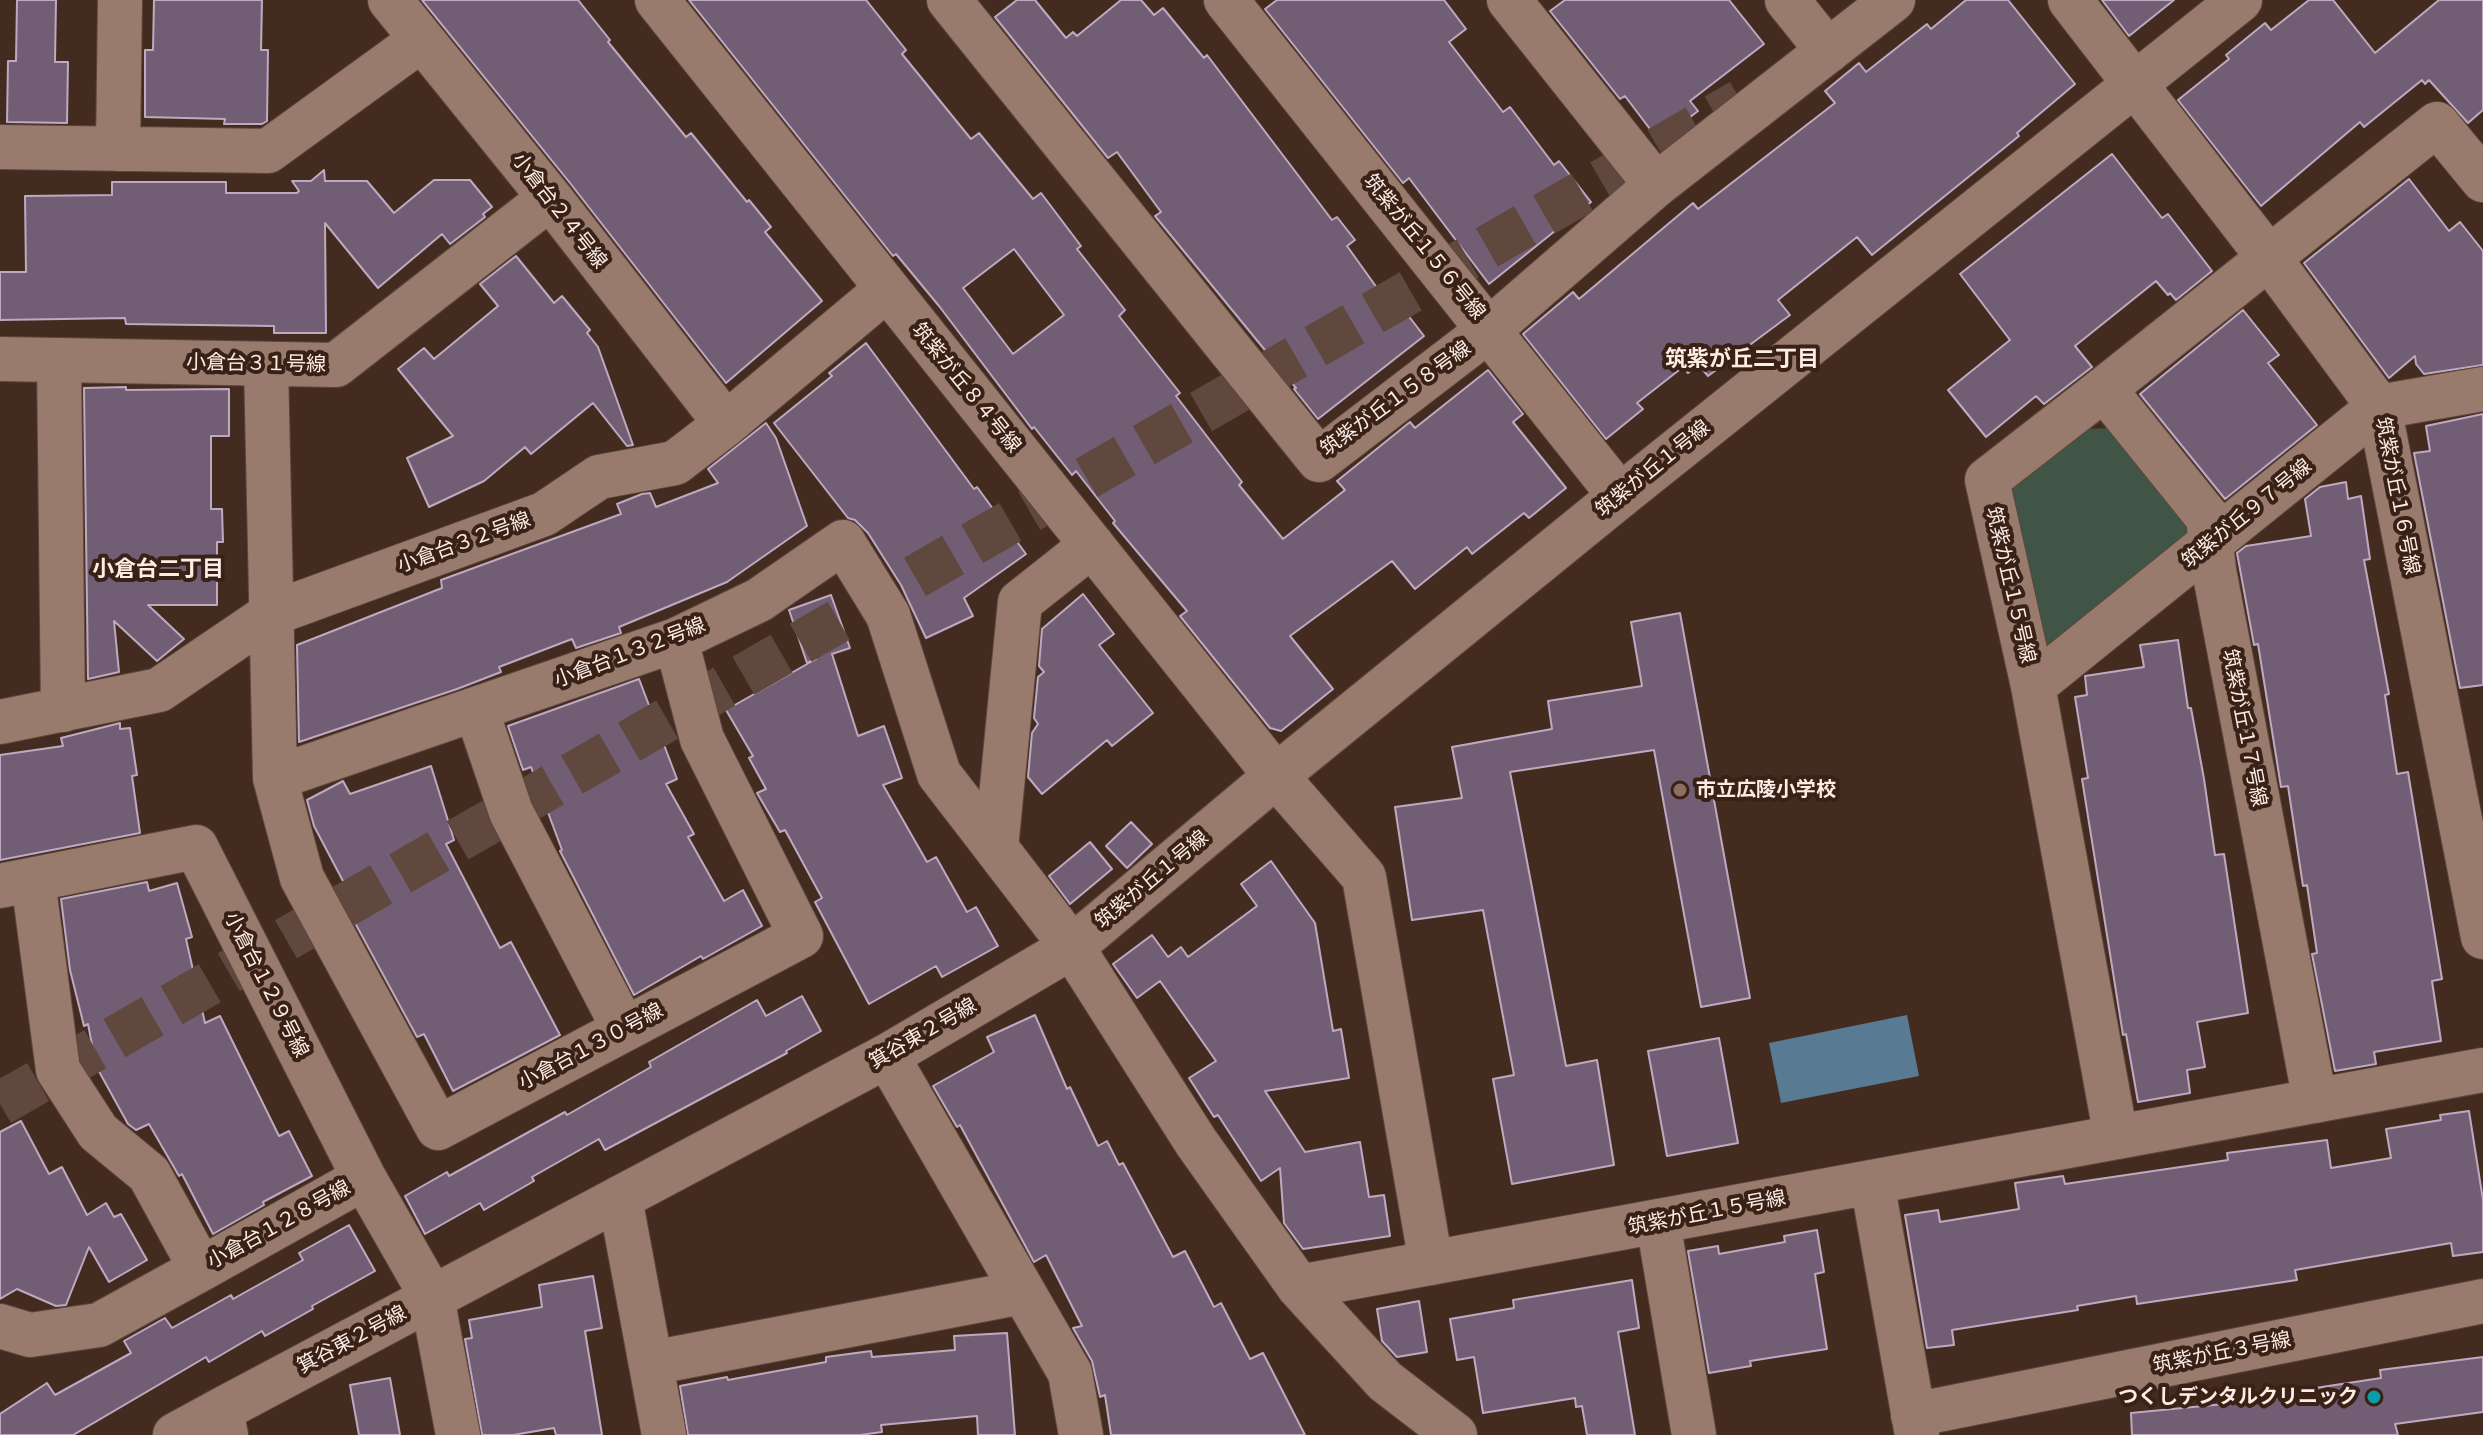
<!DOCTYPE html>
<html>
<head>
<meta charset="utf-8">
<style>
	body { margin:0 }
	canvas { display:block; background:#442b20 }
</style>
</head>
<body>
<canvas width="2483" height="1435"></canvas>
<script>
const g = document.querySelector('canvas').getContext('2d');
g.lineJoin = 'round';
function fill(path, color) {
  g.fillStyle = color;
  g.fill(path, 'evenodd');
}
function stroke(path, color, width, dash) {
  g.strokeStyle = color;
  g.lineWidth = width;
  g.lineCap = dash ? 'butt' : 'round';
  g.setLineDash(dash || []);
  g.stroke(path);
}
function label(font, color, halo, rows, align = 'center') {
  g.font = font + ' "Noto Sans","Noto Sans JP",sans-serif';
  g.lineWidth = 8;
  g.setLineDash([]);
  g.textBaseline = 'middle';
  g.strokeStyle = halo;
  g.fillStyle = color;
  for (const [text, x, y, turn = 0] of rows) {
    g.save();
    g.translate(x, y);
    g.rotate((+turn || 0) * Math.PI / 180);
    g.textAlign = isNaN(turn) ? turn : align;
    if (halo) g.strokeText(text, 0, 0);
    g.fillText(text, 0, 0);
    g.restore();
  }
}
fill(new Path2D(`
	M2114 428 2201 534 2044 659 2009 499 2018 475 2079 429Z`), '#415546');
fill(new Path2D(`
	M1907 1015 1919 1076 1781 1103 1769 1043Z`), '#587a92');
const building = new Path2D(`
	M17 0H56L55 62H68L67 123 7 122 8 61H16Z
	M154 0H262L261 50H268L267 121 262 124H224L225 119 145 117V50H153Z
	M422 0H578L610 40 608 42 686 137 691 133 747 202 749 200 771 227 765 232 822 301 726 383 570 183Z
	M689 0H866L906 50 902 54 971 139 979 133 1033 199 1041 193 1081 246 1077 249 1125 310 1119 316 1180 393 1176 396 1242 482 1239 485 1283 539 1345 490 1337 481 1410 422 1415 428 1488 370 1523 414 1513 422 1566 488 1529 518 1524 513 1472 554 1467 547 1415 589 1392 561 1290 636 1333 689 1281 731 1270 728 1180 616 1187 611 1113 523 1115 521 1076 471 1072 475 1034 427 1032 429 939 306 896 254 893 256ZM1014 249 1064 315 1013 354 963 288Z
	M1017 0H1035L1066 38 1073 32 1077 36 1121 0H1141L1154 15 1163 8 1204 58 1207 55 1332 220 1337 217 1355 240 1347 246 1390 306 1397 301 1424 336 1318 419 1294 389 1296 388 1155 216 1161 212 1117 152 1108 158 995 17Z
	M1277 0H1444L1466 29 1449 42 1503 112 1510 107 1554 165 1559 161 1591 202 1489 284 1409 178 1403 183 1265 9Z
	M1565 0H1729L1764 44 1690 101 1698 111 1659 141 1625 96 1620 99 1550 11Z
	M1966 0H2008L2075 84 2017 133 2019 136 1872 255 1857 237 1778 300 1790 315 1708 376 1698 364 1688 373 1683 367 1637 403 1643 409 1606 439 1523 334 1573 292 1579 299 1693 203 1698 209 1835 103 1825 91 1859 63 1866 72 1927 24 1931 29Z
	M2102 0H2174L2129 36Z
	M2309 0H2333L2375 53 2439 0H2483V110L2468 123 2429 80 2425 84 2422 80 2364 127 2360 122 2261 206 2178 100 2229 59 2226 55 2265 23 2271 30Z
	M2112 154 2162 218 2168 214 2212 271 2176 300 2170 293 2168 295 2156 281 2075 346 2092 367 2044 404 2036 396 1986 437 1948 390 2010 340 1960 274Z
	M324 170 325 181H367L394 213 434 180H470L492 207 483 214 485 217 450 244 442 234 378 288 325 223 326 333H274V326L126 324 125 318 0 320V272H26L25 196 112 195V182H226V193H297L299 191 292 181H311Z
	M2409 179 2449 231 2460 222 2483 251V365L2424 374 2416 364 2415 356 2389 378 2304 263Z
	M516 256 554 303 562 296 590 330 587 333 598 347 633 445 627 446 593 403 531 454 525 447 484 481 429 507 407 458 453 436 398 369 424 348 434 359 498 306 480 284Z
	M2243 310 2279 355 2268 363 2317 425 2225 499 2140 394Z
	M866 343 974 489 977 487 1026 554 964 598 973 616 926 638 901 585 868 533 855 520 848 518 774 423 832 376 829 373Z
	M126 387V390L229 389V436H211V509H222L223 542H217V605H148L184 639 157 661 114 621 119 672 88 679 84 388Z
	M2483 414V685L2460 688 2414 453 2430 451 2426 426Z
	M766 423 776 438 807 526 727 582 619 627 621 633 576 648 572 639 499 667 501 672 457 689 299 742 297 645 442 588 441 580 621 514 617 504 642 494 650 493 656 507 718 483 708 469Z
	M2346 482 2348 499 2361 496 2370 559 2364 560 2389 694 2385 695 2397 774 2408 772 2442 979 2432 981 2441 1041 2374 1052 2376 1064 2335 1071 2312 954 2317 953 2307 885 2303 886 2288 786 2281 787 2258 644 2254 645 2237 553 2246 546 2311 536 2305 499 2320 487Z
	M1083 594 1114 634 1099 645 1153 713 1112 746 1107 740 1042 794 1028 777 1032 733 1038 724 1034 718 1038 677 1044 672 1039 666 1042 629Z
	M831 595 850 648 832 654 858 736 884 726 902 778 883 785 927 862 936 857 967 912 976 907 998 946 942 977 936 966 869 1004 815 902 822 898 785 830 780 832 757 793 766 789 749 758 753 756 726 710 816 659 807 663 789 610Z
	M1680 613 1750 998 1701 1007 1654 750 1510 772 1566 1066 1597 1060 1614 1165 1512 1184 1493 1079 1514 1075 1483 910 1412 920 1395 807 1462 798 1452 747 1552 729 1548 701 1642 686 1631 622Z
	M2178 640 2188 708H2191L2204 779 2215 855 2224 854 2248 1013 2197 1022 2205 1067 2187 1070 2190 1093 2138 1102 2126 1034 2123 1035 2082 779 2088 778 2075 697 2087 695 2085 676 2144 667 2140 645Z
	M639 679 677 779 666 784 694 834 688 837 724 901 743 890 762 926 703 959 701 956 634 995 560 851 562 850 531 767 523 770 508 726Z
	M120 723V729L130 728 137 775 132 776 140 833 0 860V755L63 746 61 738Z
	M431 766 454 840 446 844 500 948 511 942 560 1035 453 1091 424 1034 417 1037 336 888 344 883 314 826 307 800 343 781 350 794Z
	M1131 822 1152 844 1127 868 1106 846Z
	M1090 842 1112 869 1070 904 1049 876Z
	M1271 861 1315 923 1333 1031 1341 1029 1349 1078 1265 1091 1305 1152 1360 1142 1369 1197 1384 1195 1390 1236 1303 1249 1284 1223 1280 1168 1261 1181 1218 1115 1214 1117 1189 1078 1216 1061 1160 981 1137 998 1113 964 1152 935 1168 957 1181 947 1188 957 1257 906 1241 884Z
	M147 882 149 891 177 883 192 937 186 939 205 1023 220 1016 279 1136 289 1131 312 1176 263 1202 264 1205 213 1234 182 1174 179 1176 149 1124 136 1130 128 1124 96 1066 88 1024 84 1026 70 970 61 899Z
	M802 996 821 1031 786 1051 787 1053 605 1150 599 1139 532 1177 534 1181 484 1210 480 1203 425 1234 405 1196 447 1172 449 1176 565 1112 567 1115 651 1067 649 1062 757 1000 766 1016Z
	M1035 1015 1067 1089 1070 1087 1098 1146 1107 1141 1119 1165 1123 1163 1173 1257 1185 1251 1214 1307 1221 1303 1250 1359 1263 1353 1305 1435H1111L1105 1395 1100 1397 1092 1361 1073 1328 1082 1326 1046 1255 1034 1262 960 1125 957 1127 933 1086 994 1052 987 1037Z
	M1719 1038 1738 1143 1667 1156 1648 1051Z
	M2469 1111 2483 1200V1252L2453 1256 2451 1243 2295 1270 2297 1280 2137 1304 2136 1296 2077 1306 2078 1310 1952 1330 1954 1345 1927 1348 1905 1215 1938 1210 1940 1222 2019 1209 2015 1183 2063 1176 2065 1184 2228 1160 2227 1153 2327 1140 2331 1168 2391 1158 2386 1129 2441 1120 2440 1115Z
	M21 1121 49 1174 62 1167 87 1215 106 1203 114 1217 121 1214 147 1260 109 1282 89 1247 66 1305 56 1306 17 1289 0 1299V1132Z
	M349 1225 375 1271 312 1306 313 1309 265 1336 262 1331 209 1362 206 1357 73 1435H0V1414L47 1383 55 1395 131 1353 124 1341 165 1318 172 1328 231 1295 233 1299 303 1260 299 1253Z
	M1817 1230 1824 1272 1815 1274 1827 1349 1750 1361 1751 1366 1709 1373 1688 1251 1718 1246 1719 1254 1785 1242 1784 1236Z
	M593 1276 602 1328 585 1331 602 1435H556L554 1428 513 1435H482L465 1339 472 1338 469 1320 542 1307 539 1285Z
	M1632 1280 1639 1328 1618 1332 1635 1435H1587L1582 1406 1576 1407 1575 1398 1483 1413 1474 1357 1457 1360 1450 1319 1514 1308 1513 1300Z
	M1419 1301 1427 1352 1397 1357 1382 1341 1377 1309Z
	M1007 1333 1015 1435H978L977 1416 881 1425 882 1432 860 1435H688L680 1386 727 1377 728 1380 826 1362V1357L871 1351 872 1357 955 1350 954 1336Z
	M2483 1357V1412L2395 1424 2398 1435H2132L2131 1413 2276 1399V1394L2381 1378 2380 1370Z
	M390 1378 400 1435H359L350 1385Z`);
fill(building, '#725e74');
stroke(building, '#bea9c1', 2);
stroke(new Path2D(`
	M0 1104 1741 101`), '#60483e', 44, [44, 22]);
const minor = new Path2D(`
	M390 0 550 198 726 424
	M657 0 1276 776 1364 877 1431 1263
	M949 0 1319 460 1490 329 1656 185 1893 0
	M1226 0 1620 496
	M1509 0 1656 185
	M1787 0 1828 51
	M2070 0 2269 258 2379 407 2483 937
	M0 147 268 151 421 40
	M118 149 120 0
	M0 359 336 365 550 198
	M59 360 63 710
	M266 364 275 778 676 640 759 600 843 542 888 615 939 774 996 848
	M2104 389 2208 518 2214 570 2315 1101
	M1092 545 1020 602 996 848 1072 947 1196 1142 1299 1287 1385 1381 1455 1435
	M2033 686 2379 407 2483 389
	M476 709 511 812 624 1029
	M0 722 159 690 271 614 544 514 599 477 675 463 726 424 887 289
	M275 778 302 878 438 1128 801 936 702 739 676 640
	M33 880 58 1070 98 1132 149 1174 201 1269 364 1178
	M0 886 196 847 364 1178 432 1297 458 1435
	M887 1056 1070 1373 1081 1435
	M2116 1137 2033 686 1987 480 2104 389 2437 124 2483 180
	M1872 1182 1917 1435
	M620 1198 664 1435
	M1658 1222 1694 1435
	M1299 1287 2483 1070
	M0 1326 30 1335 99 1325 201 1269
	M651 1363 1023 1292`);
const tertiary = new Path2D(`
	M221 1410 887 1056 1072 947 1276 776 1620 496 2240 0
	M1913 1415 2483 1301
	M175 1435 221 1410 226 1435`);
stroke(minor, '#5d473d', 46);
stroke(tertiary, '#5d473d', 46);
stroke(minor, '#997b6e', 44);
stroke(tertiary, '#997b6e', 44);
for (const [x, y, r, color] of [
	[1680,790,8,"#8d6e63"],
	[2374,1397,8,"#0f9aa8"]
]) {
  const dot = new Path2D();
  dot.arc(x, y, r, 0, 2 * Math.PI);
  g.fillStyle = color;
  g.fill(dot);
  stroke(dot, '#392116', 3);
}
label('20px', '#fdece5', '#392116', [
	["小倉台２４号線",559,211,52],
	["筑紫が丘１５６号線",1424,247,51],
	["小倉台３１号線",256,364,1],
	["筑紫が丘８４号線",966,388,51],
	["筑紫が丘１５８号線",1396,399,-36],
	["筑紫が丘１号線",1653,469,-39],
	["筑紫が丘１６号線",2397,496,79],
	["筑紫が丘９７号線",2247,514,-39],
	["小倉台３２号線",464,543,-20],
	["筑紫が丘１５号線",2010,585,77],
	["小倉台１３２号線",630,653,-21],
	["筑紫が丘１７号線",2244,728,79],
	["筑紫が丘１号線",1152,880,-40],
	["小倉台１２９号線",266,985,63],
	["箕谷東２号線",923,1034,-30],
	["小倉台１３０号線",591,1047,-28],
	["筑紫が丘１５号線",1707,1213,-11],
	["小倉台１２８号線",279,1225,-29],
	["箕谷東２号線",352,1340,-28],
	["筑紫が丘３号線",2222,1353,-11]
]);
label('bold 20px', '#fdece5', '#392116', [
	["市立広陵小学校",1696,790],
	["つくしデンタルクリニック",2358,1397,"right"]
], 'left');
label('bold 22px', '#fdece5', '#392116', [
	["筑紫が丘二丁目",1742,360],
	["小倉台二丁目",158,570]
]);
</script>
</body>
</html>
